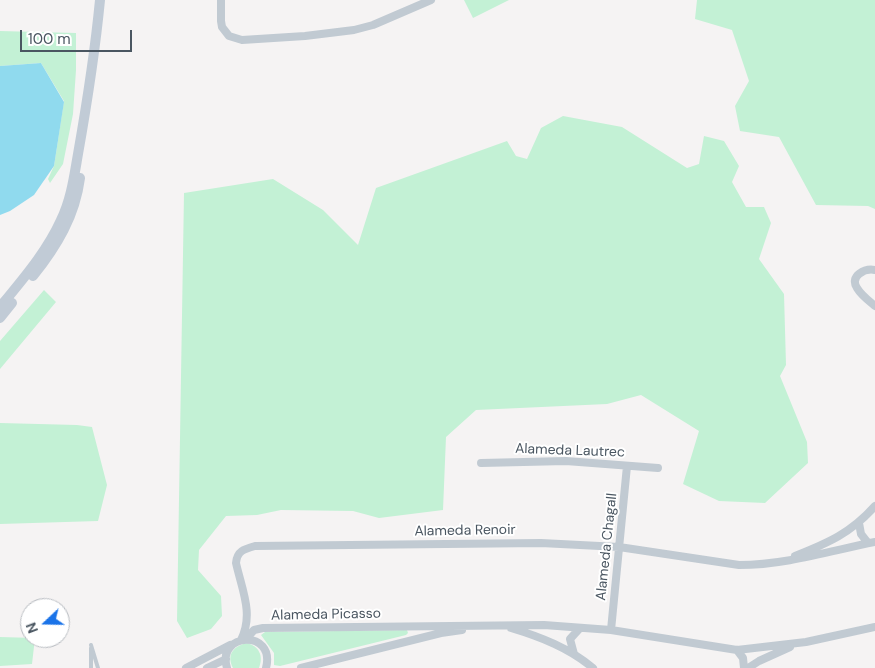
<!DOCTYPE html>
<html>
<head>
<meta charset="utf-8">
<style>
	body { margin:0 }
	#map { position:relative; width:875px; height:668px; overflow:hidden; background:#f5f3f3; font-family:"DM Sans",sans-serif }
	canvas { display:block }
	.north { position:absolute; left:20px; top:598px; width:50px; height:50px; box-sizing:border-box; background:#fff; border:1px solid #b7bbc0; border-radius:50%; rotate:249deg; font-size:14px; font-weight:700; line-height:20px; text-align:center; color:#4a5661 }
	.north::after { content:''; display:block; margin:auto; width:18px; height:22px; background:#1a73e8; clip-path:polygon(50% 0,100% 100%,50% 72%,0 100%) }
	.scale { position:absolute; left:20px; top:30px; width:112px; height:22px; box-sizing:border-box; border:2px solid #4a5661; border-top:0; padding-left:6px; font-size:15px; line-height:18px; white-space:nowrap; color:#4a5661; -webkit-text-stroke:4px #fff; paint-order:stroke }
</style>
</head>
<body>
<div id="map">
<canvas width="875" height="668"></canvas>
<div class="north">N</div>
<div class="scale">100 m</div>
</div>
<script>
const g = document.querySelector('canvas').getContext('2d');
g.lineJoin = 'round';
function fill(path, color) {
  g.fillStyle = color;
  g.fill(path, 'evenodd');
}
function stroke(path, color, width, dash) {
  g.strokeStyle = color;
  g.lineWidth = width;
  g.lineCap = dash ? 'butt' : 'round';
  g.setLineDash(dash || []);
  g.stroke(path);
}
function label(font, color, halo, rows, align = 'center') {
  g.font = font + ' "DM Sans",sans-serif';
  g.lineWidth = 4;
  g.setLineDash([]);
  g.textBaseline = 'middle';
  g.strokeStyle = halo;
  g.fillStyle = color;
  for (const [text, x, y, turn = 0] of rows) {
    g.save();
    g.translate(x, y);
    g.rotate((+turn || 0) * Math.PI / 180);
    g.textAlign = isNaN(turn) ? turn : align;
    if (halo) g.strokeText(text, 0, 0);
    g.fillText(text, 0, 0);
    g.restore();
  }
}
fill(new Path2D(`
	M464 0H509L473 18Z
	M697 0H875V209L868 206 816 205 779 137 740 131 735 106 749 81 732 30 695 19Z
	M0 31 76 33V70L73 114 63 164 50 183 48 179 54 166 64 101 41 63 0 66Z
	M563 116 622 127 687 168 699 164 704 136 724 141 739 166 732 182 746 207H764L771 223 759 259 784 294 786 365 780 376 807 442 808 463 765 503 719 501 683 484 699 431 641 395 607 404 476 410 446 437 443 510 379 518 353 511 281 510 257 515 226 516 199 550 198 570 221 596 222 616 211 629 187 638 177 621 184 193 273 179 323 210 358 245 376 188 507 141 516 156 527 159 541 128Z
	M44 290 56 302 0 369V341Z
	M0 423 77 425 92 427 107 485 98 521 0 524Z
	M407 630 408 633 406 635 280 666 274 665V653L261 635 265 632Z
	M0 637 35 638 32 664 0 666Z
	M247 643C259 646 264 656 259 668H233C226 654 234 646 247 643Z`), '#c3f1d5');
fill(new Path2D(`
	M41 63 64 102 54 166 34 195 10 211 0 215V66Z`), '#90daee');
stroke(new Path2D(`
	M91 645 98 668
	M91 668V648`), '#c1cad2', 4);
stroke(new Path2D(`
	M221 0V21L222 27 229 36 242 40 305 36 354 30 373 25 431 0
	M875 270C865 268 849 276 857 288 861 295 869 301 875 306
	M481 463 566 461 658 468
	M859 523 861 534 868 543
	M795 556C828 543 851 533 875 506
	M511 628C541 637 569 648 593 668
	M611 630 627 466
	M246 639 254 630 263 628 544 625 611 630 737 650 806 642 875 627
	M241 640C254 614 242 590 236 563 237 551 244 549 255 546L541 543 619 547 739 565C785 565 830 551 875 542
	M737 650 743 658 744 668
	M574 654 570 639 580 628
	M186 668 230 645
	M207 668 226 659
	M227 668C216 632 276 629 266 668
	M301 668 441 633 462 630
	M748 668 759 661 790 647`), '#c1cad2', 8);
stroke(new Path2D(`
	M33 276C57 246 75 216 80 178
	M0 307C22 280 46 253 61 220 71 200 74 177 78 154 87 103 95 52 100 0
	M0 318 12 303`), '#c1cbd6', 10);
label('14px', '#4a5661', '#fff', [
	["Alameda Lautrec",570,451,2],
	["Alameda Renoir",465,531,-1],
	["Alameda Chagall",607,547,-84],
	["Alameda Picasso",326,615,-1]
]);
</script>
</body>
</html>
